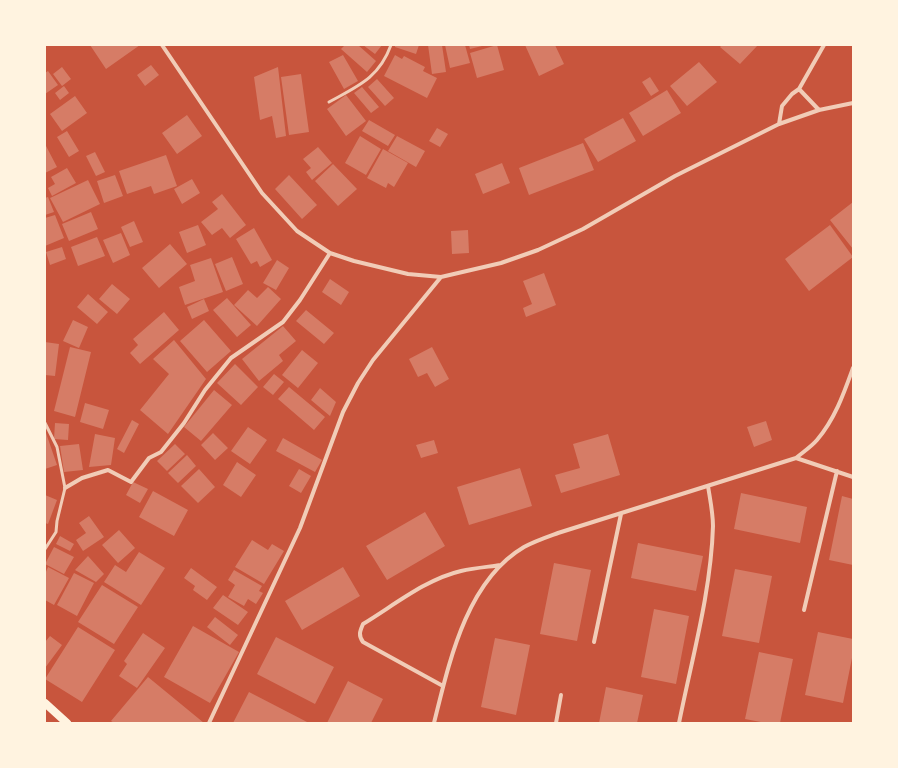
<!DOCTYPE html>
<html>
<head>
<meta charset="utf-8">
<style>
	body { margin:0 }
	#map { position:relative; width:898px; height:768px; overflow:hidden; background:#c8553d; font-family:Barlow,sans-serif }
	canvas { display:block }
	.frame { position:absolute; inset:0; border:46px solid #fff3e0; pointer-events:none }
</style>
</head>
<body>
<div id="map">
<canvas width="898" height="768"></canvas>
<div class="frame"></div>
</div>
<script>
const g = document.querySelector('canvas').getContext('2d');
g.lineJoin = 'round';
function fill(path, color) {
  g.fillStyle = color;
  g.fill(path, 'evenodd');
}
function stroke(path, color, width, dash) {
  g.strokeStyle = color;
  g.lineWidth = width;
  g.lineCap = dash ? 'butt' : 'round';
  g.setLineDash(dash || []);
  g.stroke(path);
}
fill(new Path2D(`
	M90 45H140L106 69Z
	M345 45H358L376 61 367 72 341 49Z
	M363 45H382L375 54Z
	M395 45H419L416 54 395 47Z
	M428 45H442L446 72 432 74Z
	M445 45H465L470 63 450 68Z
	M469 45H482V46L470 49Z
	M497 45 504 70 477 78 470 53Z
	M525 45H555L564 64 539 76Z
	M722 45H758L740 64 720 47Z
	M343 55 358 81 344 89 329 62Z
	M395 55 402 59 404 56 425 67 423 71 437 78 427 98 384 76Z
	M699 62 717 82 687 106 670 86Z
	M151 65 159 75 145 86 137 75Z
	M62 67 71 79 62 86 53 74Z
	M278 67 286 136 276 138 272 116 260 120 254 77Z
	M48 71 58 85 45 94V73Z
	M301 74 309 132 289 135 281 77Z
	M650 77 659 91 651 96 642 82Z
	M377 79 394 98 385 106 368 87Z
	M64 86 69 93 60 100 55 93Z
	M362 87 379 107 371 113 354 93Z
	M667 90 681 113 643 136 629 113Z
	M346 95 366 121 346 136 327 109Z
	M75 96 87 113 62 131 50 114Z
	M187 115 202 136 177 154 162 133Z
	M623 118 636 141 598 162 584 139Z
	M369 120 395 135 388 146 362 131Z
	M437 128 448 134 440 147 429 141Z
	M67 131 79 151 69 157 57 137Z
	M360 136 381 149 366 175 345 163Z
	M397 136 425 151 416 167 388 151Z
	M583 143 594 170 529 195 519 168Z
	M45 144 57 167 45 173Z
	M318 147 332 163 312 180 306 172 311 168 303 159Z
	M383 149 408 163 394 187 388 183 386 188 367 178Z
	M95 152 105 172 96 176 86 156Z
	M166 155 177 186 154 194 151 186 127 194 119 171Z
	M502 163 510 183 483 194 475 174Z
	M333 164 357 189 338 206 315 181Z
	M67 168 76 183 52 196 48 188 55 184 51 177Z
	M115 175 123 196 104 203 97 181Z
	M289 175 317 205 302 219 275 189Z
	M192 179 200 193 182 204 174 189Z
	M88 180 100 204 63 222 50 198Z
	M222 194 246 225 230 238 222 228 212 235 201 222 218 209 212 202Z
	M48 197 54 212 45 215V198Z
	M853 202V249L830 220Z
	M91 212 98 229 69 241 62 224Z
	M55 215 64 238 45 246V218Z
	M134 221 143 242 130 247 121 227Z
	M198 225 206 245 187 253 179 232Z
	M830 225 853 257 809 291 785 259Z
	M254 228 272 260 260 267 257 261 251 264 236 239Z
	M468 230 469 253 452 254 451 231Z
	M121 233 130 255 113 263 103 240Z
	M97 237 105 256 78 266 71 247Z
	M170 244 187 264 159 288 142 268Z
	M62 247 66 259 50 265 46 252Z
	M232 257 243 284 226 291 215 264Z
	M211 258 223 292 185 305 179 287 195 281 190 265Z
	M277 260 289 268 276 290 263 283Z
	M544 273 556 305 526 317 523 308 532 304 523 281Z
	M330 279 349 292 341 305 322 292Z
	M112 284 130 299 117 314 99 299Z
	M268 287 281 299 257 326 234 305 248 290 257 298Z
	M88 294 108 312 97 324 77 307Z
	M227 298 251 325 237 337 213 310Z
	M204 299 209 311 192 319 187 307Z
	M306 310 334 333 324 344 296 321Z
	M164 312 179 330 140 364 130 353 138 345 133 339Z
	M73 320 88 327 79 348 63 341Z
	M204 320 231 351 207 372 180 341Z
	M283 326 296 341 279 355 283 361 259 381 242 359Z
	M174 340 206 379 168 434 140 410 169 374 153 359Z
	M45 342 59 344 55 376 45 375Z
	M70 347 91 352 75 417 54 411Z
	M432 347 449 379 435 387 427 373 418 377 409 359Z
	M302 350 318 363 298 388 282 375Z
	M235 364 258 387 241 405 217 383Z
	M274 374 284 382 273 395 263 387Z
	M289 387 325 417 314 430 278 399Z
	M320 388 336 402 330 416 311 400Z
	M214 390 232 405 201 441 184 427Z
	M85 403 109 410 103 429 80 422Z
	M132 420 139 424 124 453 117 449Z
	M766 421 772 440 754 447 747 427Z
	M55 423 69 424 68 440 54 439Z
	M248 427 267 440 250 464 231 451Z
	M45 430 57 465 45 469Z
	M213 433 228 448 215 460 201 445Z
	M95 434 115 438 111 465 89 467Z
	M608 434 620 475 561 493 555 475 580 468 573 444Z
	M283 438 322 460 315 472 276 451Z
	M434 440 438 453 421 458 416 445Z
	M79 444 83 470 64 472 60 446Z
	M175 444 185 454 167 471 157 461Z
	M187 455 196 466 178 483 168 473Z
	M237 462 256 475 241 497 223 485Z
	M520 468 532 506 469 525 457 487Z
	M199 469 215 487 198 503 181 486Z
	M299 469 311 476 301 493 289 486Z
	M133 482 148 489 140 503 126 495Z
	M153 491 188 510 174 536 139 517Z
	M741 493 807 507 800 543 734 529Z
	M45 495 57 500 48 524 45 523Z
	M842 496 853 499V565L829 560Z
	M425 512 445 546 387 580 366 546Z
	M89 516 104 537 83 551 76 540 86 533 79 523Z
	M119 530 135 548 118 563 102 545Z
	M60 536 74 544 70 551 56 544Z
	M252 540 268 550 272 544 284 551 264 584 235 567Z
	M638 543 703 556 696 591 631 578Z
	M54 547 74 557 64 574 45 564Z
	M139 552 165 568 141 605 104 582 115 565 126 572Z
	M88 556 104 574 96 582 75 570Z
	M554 563 591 570 577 641 540 634Z
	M48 567 69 578 54 605 45 600V574Z
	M343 567 360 596 302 630 285 601Z
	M191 568 217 587 207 600 193 590 195 586 184 578Z
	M735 569 772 576 759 643 722 636Z
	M234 570 262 586 259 591 263 593 256 604 248 599 244 606 228 597 235 585 228 580Z
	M74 573 94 583 77 616 57 605Z
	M102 585 138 607 114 644 78 622Z
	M223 595 248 612 238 625 213 608Z
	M654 609 689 616 676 684 641 677Z
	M215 617 238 635 230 645 207 627Z
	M193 626 239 652 210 703 164 677Z
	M78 627 115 650 82 702 45 679Z
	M818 632 853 639V653L843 703 805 695Z
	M143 633 165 648 137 688 119 676 127 664 124 661Z
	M50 636 62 645 45 668V642Z
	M276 637 334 667 315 704 257 674Z
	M495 638 530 645 516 715 481 707Z
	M759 652 793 659 780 723H766L745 719Z
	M148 677 204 723H114L111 721Z
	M348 681 383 699 371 723H327Z
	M606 687 643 695 637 723H599Z
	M249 692 309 723H233Z`), '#d67c66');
stroke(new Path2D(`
	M329 102C358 86 379 78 391 45
	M45 423 57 447 65 488 57 521 56 532 45 549`), '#f1ccb7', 3);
stroke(new Path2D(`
	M162 45 262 193 297 231 330 253 354 261 408 274 441 277 501 263 538 250 583 229 675 176 779 124 819 110 853 103
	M799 89 819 110
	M779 124 782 106 792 94 799 89 824 45
	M796 458 853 477
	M65 488 82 478 108 470 131 482 149 458 161 452 184 423 205 390 231 358 283 322 300 300 330 253
	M804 610 837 471
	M594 642 621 514
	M443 686 363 642C358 635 360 631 363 624 393 606 426 579 461 571 474 568 487 567 501 565
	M209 723 300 528 343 412 358 383 373 360 441 277
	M434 723C449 663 466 581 524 547 535 541 547 537 558 533L796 458C803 452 811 447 817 440 835 419 844 393 853 368
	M556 723 561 695
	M679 723C692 658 711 592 713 526 713 513 710 499 708 486`), '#f1ccb7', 4);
stroke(new Path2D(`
	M45 703 67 723`), '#fff3e0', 8);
</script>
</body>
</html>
